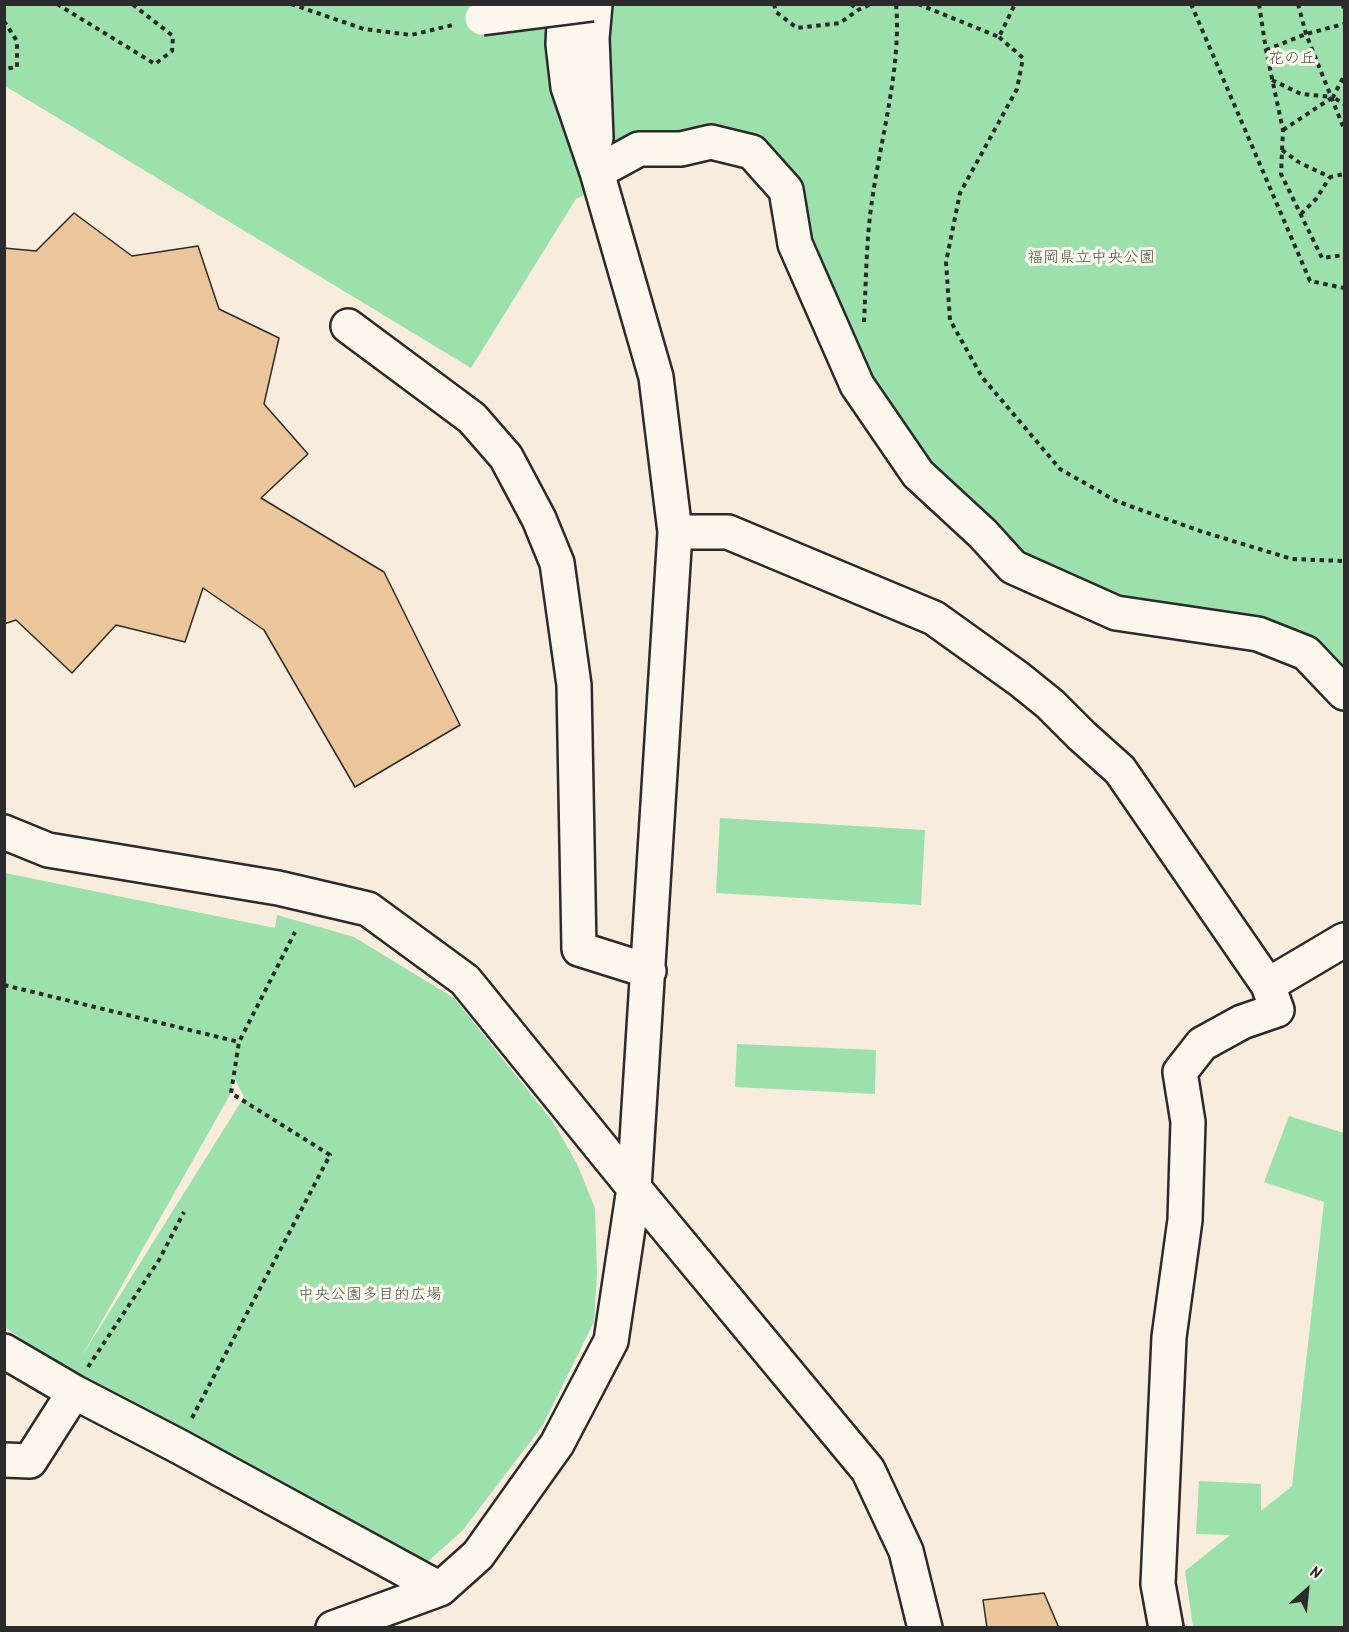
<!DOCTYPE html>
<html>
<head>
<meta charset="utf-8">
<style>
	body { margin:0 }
	#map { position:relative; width:1349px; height:1632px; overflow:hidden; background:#f8eddc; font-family:Kalam,sans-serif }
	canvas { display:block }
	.frame { position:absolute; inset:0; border:6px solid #2b2b2b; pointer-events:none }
	.north { position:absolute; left:1277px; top:1560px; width:60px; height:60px; -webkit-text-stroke:4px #fbf7ec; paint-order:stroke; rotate:27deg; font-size:16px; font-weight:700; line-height:24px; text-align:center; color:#2b2b2b }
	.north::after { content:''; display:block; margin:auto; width:21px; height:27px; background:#2b2b2b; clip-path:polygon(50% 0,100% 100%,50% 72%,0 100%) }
</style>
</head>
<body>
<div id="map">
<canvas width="1349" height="1632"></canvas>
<div class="frame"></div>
<div class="north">N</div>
</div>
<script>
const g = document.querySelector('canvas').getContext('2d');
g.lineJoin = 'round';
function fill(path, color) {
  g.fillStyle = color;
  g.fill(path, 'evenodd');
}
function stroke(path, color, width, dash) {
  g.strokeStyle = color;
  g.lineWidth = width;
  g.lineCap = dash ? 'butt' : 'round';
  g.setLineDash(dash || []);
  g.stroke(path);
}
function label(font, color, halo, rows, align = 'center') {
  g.font = font + ' Kalam,"Klee One",sans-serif';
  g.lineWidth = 6;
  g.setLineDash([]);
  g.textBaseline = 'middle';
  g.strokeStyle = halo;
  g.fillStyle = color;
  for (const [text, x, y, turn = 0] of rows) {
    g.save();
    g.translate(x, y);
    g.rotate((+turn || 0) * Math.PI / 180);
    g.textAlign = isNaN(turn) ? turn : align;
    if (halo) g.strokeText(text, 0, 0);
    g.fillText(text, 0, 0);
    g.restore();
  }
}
fill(new Path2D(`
	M4 5H1344V676L1308 636 1108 593 1023 553 966 513 870 392 813 254 785 166 681 149 576 199 471 368 5 86Z
	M720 818 925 830 921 905 716 893Z
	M5 873 275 928 277 915 354 937 454 998 553 1122 577 1164 595 1208 597 1274 594 1322 543 1425 463 1530 423 1566 71 1375 5 1327ZM234 1077 244 1097 82 1356 231 1093Z
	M737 1044 876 1050 875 1094 735 1087Z
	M1289 1116 1344 1133V1627H1193L1185 1571 1230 1535 1196 1534 1199 1481 1261 1484V1511L1292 1486 1324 1202 1264 1182Z`), '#9ce0ac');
const building = new Path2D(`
	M74 213 132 256 198 246 219 309 279 338 264 404 308 454 261 498 384 572 460 725 355 787 264 630 203 588 185 642 116 625 72 673 16 620 4 624V248L36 251Z
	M1044 1593 1059 1628H987L983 1600Z`);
fill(building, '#ebc69b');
stroke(building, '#2b2b2b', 1.5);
const minor = new Path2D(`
	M595 4 592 38 596 138
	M597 172 639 149H681L711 142 752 152 786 190 795 244 857 385 918 474 983 534 1013 567 1116 613 1258 634 1306 653 1344 693
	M348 326 472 418 506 457 539 519 557 563 574 685 579 949 649 971
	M675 532H728L934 618 1019 679 1050 704 1082 736 1120 770 1268 985 1277 1010 1242 1022 1202 1044 1180 1072 1188 1122 1185 1220 1169 1337 1158 1584 1166 1628
	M4 832 48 850 278 888 368 909 465 980 634 1188 868 1470 906 1551 925 1628
	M1268 985 1344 940
	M4 1351 74 1392 178 1446 440 1589
	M4 1460 30 1461 74 1392
	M333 1628 440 1589 478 1555 557 1444 611 1341 634 1188 675 532 656 377 597 172 568 87 563 44 565 4`);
stroke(minor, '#2b2b2b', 38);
stroke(new Path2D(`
	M57 4 155 64 172 51 173 36 132 4
	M291 4 364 29 411 35 453 25
	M774 4 776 12 797 28 840 23 858 10 871 4
	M851 4 858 10
	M918 4 999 37 1015 4
	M1191 4 1310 281 1344 288
	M1259 4 1266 50 1283 130 1281 174 1322 258 1344 255
	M1298 4 1306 34 1344 129
	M1343 4 1344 12
	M4 21 17 41V67L4 69
	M999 37 1023 58 1017 89 960 193 946 262 950 320 982 377 1060 469 1116 501 1200 531 1292 559 1344 561
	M1266 50 1306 34 1344 24
	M1272 80 1301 94 1333 97 1344 76
	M1283 130 1333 97 1344 104
	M1282 150 1300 163 1330 177 1344 174
	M1301 214 1316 199 1330 177
	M864 322C866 285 866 246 871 208 879 145 902 67 896 4
	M4 985 239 1042
	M88 1367 159 1260 184 1212
	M192 1418 330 1155 231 1093 239 1042 295 932`), '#2b2b2b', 4, [4.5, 4.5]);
stroke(minor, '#fbf7ec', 33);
const minorBridge = new Path2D(`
	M482 18 592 4`);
stroke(minorBridge, '#2b2b2b', 38, []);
stroke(minorBridge, '#fbf7ec', 33);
label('16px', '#47584b', '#fbf7ec', [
	["花の丘",1292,60],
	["福岡県立中央公園",1091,259],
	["中央公園多目的広場",370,1296]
]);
</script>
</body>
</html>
